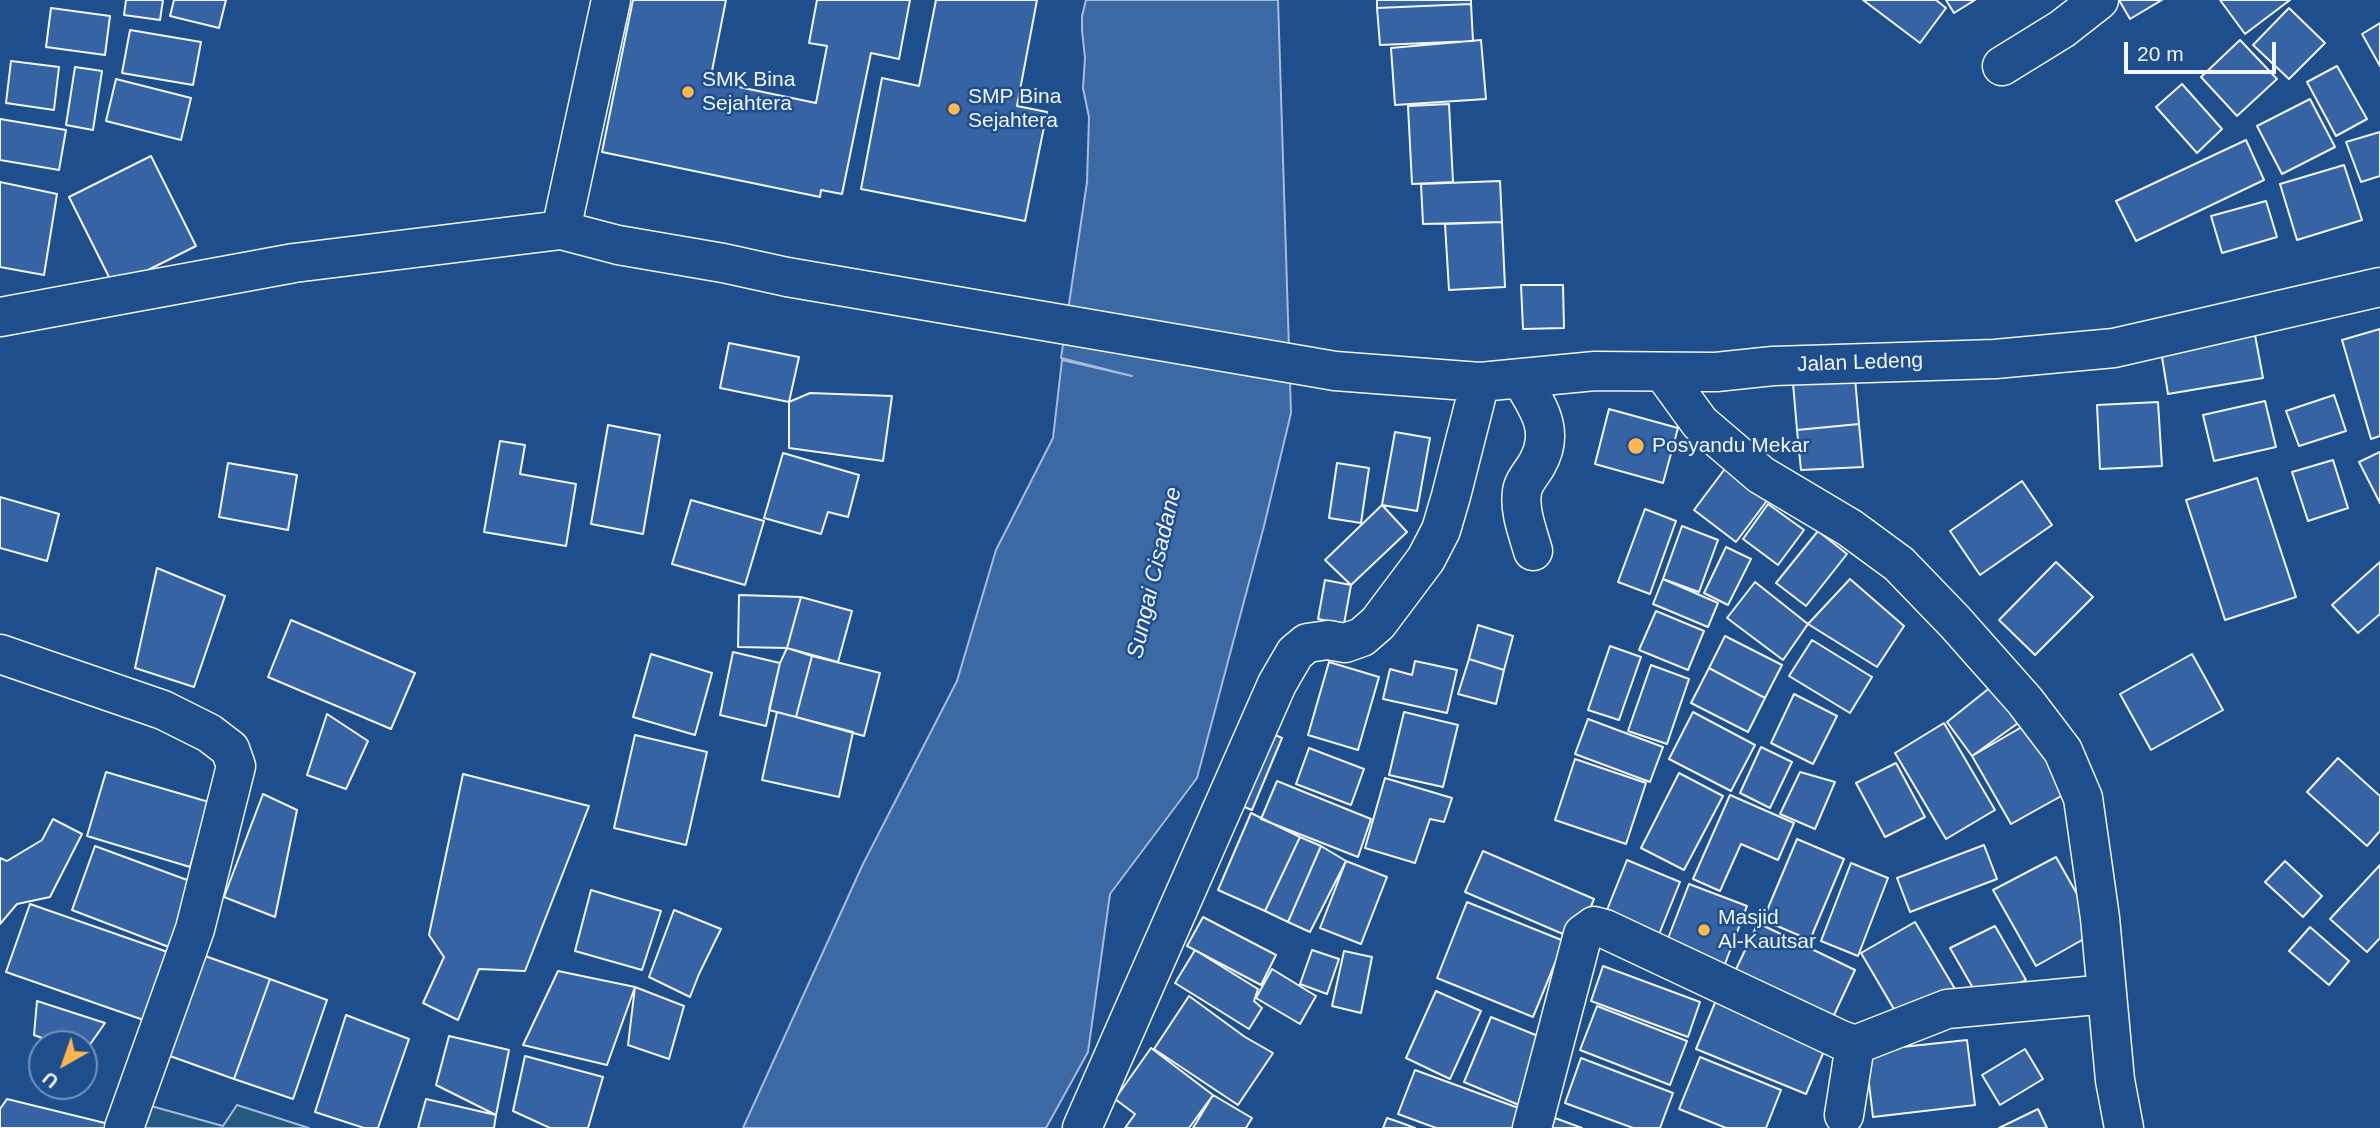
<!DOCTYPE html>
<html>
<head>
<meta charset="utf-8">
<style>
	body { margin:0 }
	#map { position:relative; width:2380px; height:1128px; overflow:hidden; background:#1f4e8c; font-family:Helvetica,sans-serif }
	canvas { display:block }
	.north { position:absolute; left:28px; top:1030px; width:70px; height:70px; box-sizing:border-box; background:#1f4e8c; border:2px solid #7391ba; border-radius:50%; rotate:220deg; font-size:19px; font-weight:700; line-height:28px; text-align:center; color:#f2f6ff }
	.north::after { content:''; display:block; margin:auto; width:24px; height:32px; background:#ffb74d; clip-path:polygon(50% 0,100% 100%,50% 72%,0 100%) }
	.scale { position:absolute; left:2124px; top:42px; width:152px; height:32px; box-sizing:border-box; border:4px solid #f2f6ff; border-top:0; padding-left:9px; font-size:21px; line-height:24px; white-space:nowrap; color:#f2f6ff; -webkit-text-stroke:5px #1f4e8c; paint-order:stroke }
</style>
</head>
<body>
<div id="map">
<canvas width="2380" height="1128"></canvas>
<div class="north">U</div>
<div class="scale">20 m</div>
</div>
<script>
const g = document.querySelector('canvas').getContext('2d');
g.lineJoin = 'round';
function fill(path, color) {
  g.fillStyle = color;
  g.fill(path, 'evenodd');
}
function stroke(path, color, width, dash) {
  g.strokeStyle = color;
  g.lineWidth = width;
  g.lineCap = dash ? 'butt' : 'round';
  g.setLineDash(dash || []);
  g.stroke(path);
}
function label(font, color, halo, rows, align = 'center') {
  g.font = font + ' Helvetica,sans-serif';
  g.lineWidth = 5;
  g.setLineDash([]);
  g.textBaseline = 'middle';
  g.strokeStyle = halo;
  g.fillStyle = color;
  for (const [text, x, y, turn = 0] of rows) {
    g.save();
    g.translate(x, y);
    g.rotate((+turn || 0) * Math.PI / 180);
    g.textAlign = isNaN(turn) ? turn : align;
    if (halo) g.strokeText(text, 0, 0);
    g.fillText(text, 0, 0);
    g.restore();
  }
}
const green = new Path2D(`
	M237 1105 309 1128H144L151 1106 223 1126Z`);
fill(green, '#245a82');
stroke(green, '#a8bbd7', 2);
const water = new Path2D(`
	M1086 0H1278L1291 413 1264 526 1197 778 1110 894 1088 1052 1046 1128H743L863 864 957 681 996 550 1053 438 1062 360 1132 376 1061 358 1087 182 1089 117 1083 88 1085 58 1082 30V16Z`);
fill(water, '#3b69a3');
stroke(water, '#a8bbd7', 2);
const building = new Path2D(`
	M126 0H163L160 20 124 15Z
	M174 0H226L219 28 170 16Z
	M633 0H726L710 81 816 103 827 46 809 43 817 0H910L899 59 871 53 842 194 821 190 820 197 602 152Z
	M936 0H1037L1017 106 1047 112 1025 221 861 189 882 78 919 86Z
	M1377 0H1471V4L1377 8Z
	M1863 0H1936L1946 8 1920 43Z
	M1946 0H1975L1954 13Z
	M2119 0H2162L2130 19Z
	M2220 0H2290L2245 34Z
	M1471 4 1473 41 1380 45 1377 8Z
	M51 8 110 16 105 55 46 47Z
	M2289 8 2325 43 2289 79 2253 45Z
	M2380 23V66L2362 34Z
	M130 30 201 42 193 85 122 73Z
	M1481 40 1486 99 1395 105 1391 48Z
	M2240 40 2277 79 2237 116 2201 77Z
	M11 61 59 67 54 110 6 103Z
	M2337 66 2367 119 2336 136 2307 82Z
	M75 67 102 71 93 130 66 125Z
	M116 79 191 98 181 140 106 121Z
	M2182 84 2222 129 2197 153 2156 107Z
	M2310 99 2335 147 2282 174 2257 126Z
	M1449 104 1453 182 1412 184 1408 106Z
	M0 119 66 130 59 170 0 160Z
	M2380 132V176L2361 182 2346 142Z
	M2246 140 2264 180 2136 241 2116 201Z
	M151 156 196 246 114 287 69 197Z
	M2344 165 2362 220 2297 240 2280 184Z
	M1500 181 1502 222 1423 224 1421 184Z
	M0 182 57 194 44 275 0 267Z
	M2266 201 2277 237 2222 253 2211 216Z
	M1502 222 1505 287 1449 290 1445 224Z
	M1521 285H1563L1564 328 1523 329Z
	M2380 329V436L2371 439 2342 340Z
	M2255 335 2263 378 2168 394 2161 351Z
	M729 343 799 357 789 402 720 388Z
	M1855 378 1859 424 1797 430 1793 383Z
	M810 393 892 396 883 461 789 448V402Z
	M2334 395 2346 431 2299 446 2286 411Z
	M2265 401 2276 447 2214 461 2203 415Z
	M2158 402 2162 466 2100 469 2097 405Z
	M1609 409 1678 428 1663 483 1595 464Z
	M1859 424 1863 467 1801 470 1797 430Z
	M608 425 660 435 643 534 591 524Z
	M1395 432 1430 438 1417 511 1382 505Z
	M500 441 525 445 520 474 576 484 566 546 484 532Z
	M2380 452V503L2359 462Z
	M783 453 859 475 848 517 828 512 821 534 764 518Z
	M2333 460 2348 508 2308 521 2292 472Z
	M228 463 297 475 288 530 219 517Z
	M1337 463 1369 468 1361 523 1329 518Z
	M1727 466 1769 498 1736 542 1694 510Z
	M2257 478 2296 597 2225 620 2186 500Z
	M2022 481 2052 525 1980 575 1950 531Z
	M0 497 59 514 47 561 0 548Z
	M691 500 764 521 745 585 672 564Z
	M1768 504 1804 530 1778 565 1743 539Z
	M1382 505 1407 532 1351 585 1325 560Z
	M1645 509 1676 521 1650 594 1618 582Z
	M1682 526 1718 540 1699 592 1663 579Z
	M1818 531 1847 554 1806 606 1776 583Z
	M1726 547 1751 559 1728 605 1704 593Z
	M2056 562 2093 597 2035 655 1999 620Z
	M2380 562V614L2358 633 2332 605Z
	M157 568 225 596 194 687 135 668Z
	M1663 579 1718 603 1708 627 1653 604Z
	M1850 579 1904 626 1877 667 1808 624Z
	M1325 580 1351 585 1344 624 1318 619Z
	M1755 582 1808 624 1783 660 1727 618Z
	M739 595 801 597 787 648 738 647Z
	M801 597 852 611 838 662 787 648Z
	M1656 611 1704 631 1688 670 1639 650Z
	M291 620 415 673 391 729 268 677Z
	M1478 625 1513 636 1504 670 1469 659Z
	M1725 636 1782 665 1765 698 1709 668Z
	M1812 640 1872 677 1850 713 1789 676Z
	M1610 646 1641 657 1619 720 1588 710Z
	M787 648 812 656 796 717 769 710 780 663Z
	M733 652 780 663 766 726 720 715Z
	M651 654 712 673 695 735 633 717Z
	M2192 654 2223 710 2151 750 2120 694Z
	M812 656 880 673 864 736 796 717Z
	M1469 659 1504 670 1496 704 1458 694Z
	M1415 661 1457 670 1447 713 1383 699 1390 669 1412 675Z
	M1329 662 1379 677 1358 750 1308 735Z
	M1651 665 1689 679 1667 744 1628 731Z
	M1709 668 1765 698 1748 732 1691 703Z
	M1992 686 2021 721 1972 756 1947 722Z
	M1794 694 1837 716 1813 764 1771 743Z
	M777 712 853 732 839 797 762 780Z
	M1404 712 1458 725 1443 787 1389 775Z
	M1693 712 1755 745 1731 791 1669 759Z
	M327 714 368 741 346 789 307 775Z
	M1588 719 1663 747 1650 782 1575 754Z
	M2032 721 2072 790 2011 824 1972 756Z
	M1944 723 1995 810 1946 839 1895 753Z
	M1262 729 1282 738 1252 810 1232 802Z
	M635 735 707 752 686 845 614 828Z
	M1761 747 1792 762 1770 808 1740 793Z
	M1309 748 1364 769 1351 805 1296 784Z
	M2338 758 2380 796V831L2367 846 2307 792Z
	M1575 759 1646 783 1626 844 1555 820Z
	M1896 763 1925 817 1885 837 1856 783Z
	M106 772 209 802 190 867 87 836Z
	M1800 772 1835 782 1815 829 1780 814Z
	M1679 773 1723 796 1684 870 1641 848Z
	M463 774 589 806 525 971 479 969 458 1020 423 1003 444 957 429 935Z
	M1385 778 1452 798 1444 822 1430 819 1415 863 1365 848Z
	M1277 781 1371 819 1358 857 1261 819Z
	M263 794 297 810 275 917 224 897Z
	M1730 795 1794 823 1778 860 1741 844 1720 891 1693 879Z
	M1251 813 1300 837 1265 911 1218 890Z
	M53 819 82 834 50 897 17 904 0 924V858L7 861 42 840Z
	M1300 837 1321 846 1288 922 1265 911Z
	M1797 839 1844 859 1810 940 1763 920Z
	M1984 845 1997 879 1910 912 1897 878Z
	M95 846 198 884 174 949 72 910Z
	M1321 846 1346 861 1310 932 1288 922Z
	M1483 851 1594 899 1577 940 1465 892Z
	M2056 857 2098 931 2036 966 1993 890Z
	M1627 860 1680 882 1656 942 1603 920Z
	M1346 861 1387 877 1361 944 1320 928Z
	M2285 861 2322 896 2303 917 2265 882Z
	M1851 863 1888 878 1858 956 1821 941Z
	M2380 865V938L2367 952 2330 919Z
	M1689 884 1747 906 1720 977 1662 954Z
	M591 890 661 911 642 970 575 951Z
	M1467 902 1564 941 1533 1017 1437 978Z
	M30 904 179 956 155 1024 6 972Z
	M674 910 721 929 699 974 690 997 649 977Z
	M1203 917 1276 955 1261 985 1187 946Z
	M1915 922 1955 989 1901 1021 1861 953Z
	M1758 923 1855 970 1827 1030 1729 984Z
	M1995 926 2026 980 1981 1002 1950 948Z
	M2310 927 2349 961 2329 985 2289 951Z
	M1195 950 1258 989 1254 1001 1262 1008 1249 1029 1175 983Z
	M1312 950 1339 959 1327 994 1300 984Z
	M1344 951 1372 957 1361 1013 1332 1006Z
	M205 956 270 979 234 1079 170 1056Z
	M1603 966 1700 1002 1688 1037 1591 1001Z
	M1272 969 1316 996 1300 1024 1256 998Z
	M558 971 635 987 607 1065 523 1045Z
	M270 979 327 1000 293 1099 234 1079Z
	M635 987 684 1006 669 1059 628 1045Z
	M1436 991 1481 1011 1450 1079 1406 1058Z
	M1719 993 1829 1039 1806 1094 1696 1049Z
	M1189 996 1245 1037 1273 1053 1238 1105 1154 1049Z
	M37 1001 105 1023 84 1053V1044H58L34 1035Z
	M1597 1006 1687 1041 1670 1085 1580 1050Z
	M346 1015 409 1039 378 1128H364L315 1112Z
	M1491 1017 1553 1042 1526 1108 1464 1082Z
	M449 1036 509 1050 496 1115 436 1085Z
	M1967 1040 1975 1105 1873 1117 1865 1051Z
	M1151 1048 1213 1095 1189 1128H1125L1135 1114 1115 1099Z
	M2025 1049 2043 1079 2000 1105 1982 1075Z
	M525 1056 603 1077 588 1128H550L513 1111Z
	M1700 1057 1781 1090 1766 1128H1726L1679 1109Z
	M1581 1058 1673 1093 1660 1128H1633L1565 1103Z
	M1415 1070 1535 1114 1529 1128H1436L1398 1114Z
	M1213 1095 1252 1118 1246 1128H1193Z
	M7 1099 113 1125 112 1128H0V1109Z
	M426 1099 496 1115 494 1128H418Z
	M2038 1109 2047 1128H1999Z
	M1387 1118 1399 1122 1415 1128H1383Z
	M1555 1118 1582 1128H1551Z`);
fill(building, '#3563a3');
stroke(building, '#f2f6ff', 2);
const minor = new Path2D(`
	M2002 66 2062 29 2099 0
	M561 230 611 0
	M0 317 294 263 561 230 618 245 723 263 787 277 1335 371 1480 382 1595 371 1716 372 1773 366 1995 359 2114 348 2380 287
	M1663 372 1700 423 1761 475 1850 528 1899 564 1955 622 2025 701 2063 751 2083 798 2100 918 2115 1080 2124 1128
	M1521 379C1538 407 1556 431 1537 464 1532 473 1523 482 1522 492 1519 511 1528 533 1533 551
	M0 654 163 710 209 733 230 749 236 766 195 929 124 1128
	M1844 1115 1855 1045
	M1082 1128 1277 684 1295 653 1307 643 1328 640 1345 643 1362 637 1378 623 1426 559 1441 530 1451 496 1480 382
	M1532 1128 1583 934 1594 926 1605 929 1841 1040 1855 1045 1947 1009 2107 994`);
stroke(minor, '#f2f6ff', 41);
stroke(minor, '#1f4e8c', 38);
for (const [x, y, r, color] of [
	[688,92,7,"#ffb74d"],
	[954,109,7,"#ffb74d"],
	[1636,446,9,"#ffb74d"],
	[1704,930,7,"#ffb74d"]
]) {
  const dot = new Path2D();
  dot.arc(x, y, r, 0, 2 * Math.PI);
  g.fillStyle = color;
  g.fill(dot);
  stroke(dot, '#1f4e8c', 2.5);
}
label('21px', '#f2f6ff', '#1f4e8c', [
	["SMK Bina",702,80],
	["Sejahtera",702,104],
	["SMP Bina",968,97],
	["Sejahtera",968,121],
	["Posyandu Mekar",1652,446],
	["Masjid",1718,918],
	["Al-Kautsar",1718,942]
], 'left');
label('21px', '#f2f6ff', '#1f4e8c', [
	["Jalan Ledeng",1860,363,-2]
]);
label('italic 23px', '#f2f6ff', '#1f4e8c', [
	["Sungai Cisadane",1155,573,-77]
]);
</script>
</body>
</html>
